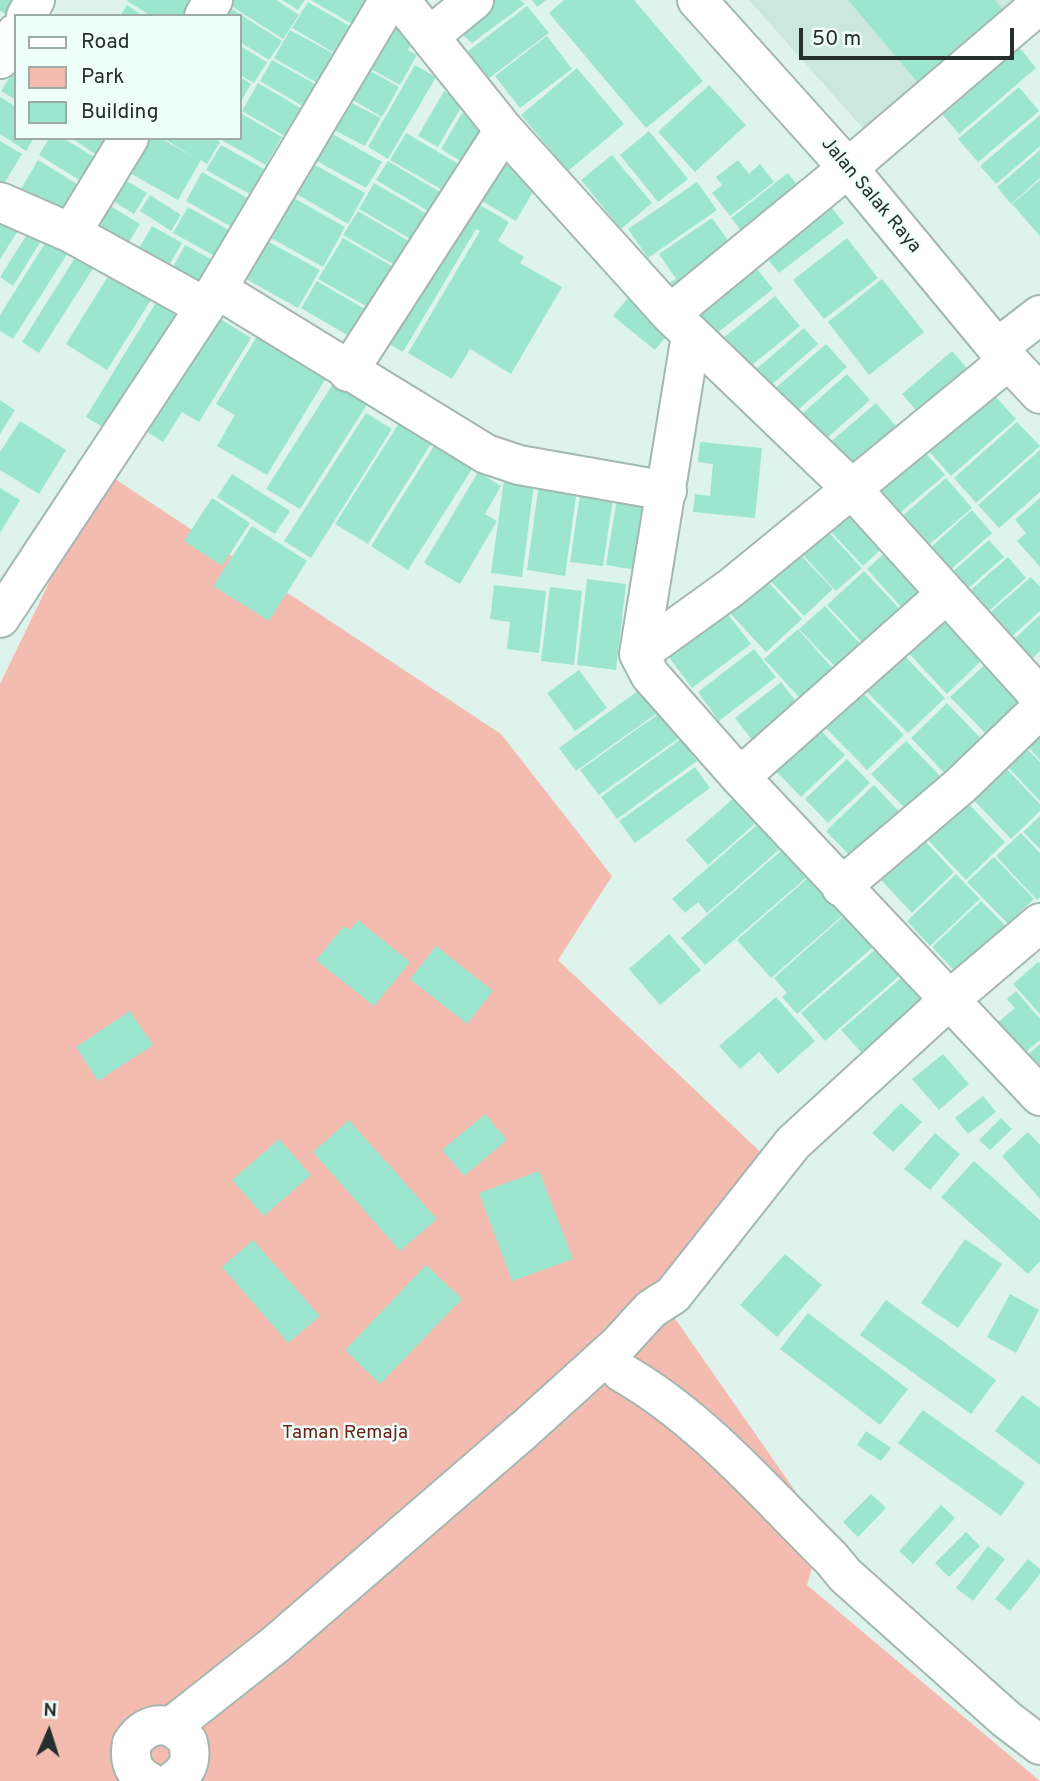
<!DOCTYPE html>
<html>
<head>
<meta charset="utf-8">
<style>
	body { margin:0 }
	#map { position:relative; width:1040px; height:1781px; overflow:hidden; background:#def3ec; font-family:Overpass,sans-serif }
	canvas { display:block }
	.legend { position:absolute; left:14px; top:14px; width:228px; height:126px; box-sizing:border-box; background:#eefff9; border:2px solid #9eaca7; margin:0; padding:9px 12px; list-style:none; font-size:21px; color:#272f2c }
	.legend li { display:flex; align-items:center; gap:14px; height:35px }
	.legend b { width:35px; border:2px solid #9eaca7 }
	.north { position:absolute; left:14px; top:1697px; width:70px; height:70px; -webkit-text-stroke:5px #eefff9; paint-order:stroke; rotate:3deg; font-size:19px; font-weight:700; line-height:28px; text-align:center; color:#272f2c }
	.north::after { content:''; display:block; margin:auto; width:24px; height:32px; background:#272f2c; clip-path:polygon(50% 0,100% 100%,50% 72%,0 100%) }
	.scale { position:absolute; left:799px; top:28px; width:215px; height:32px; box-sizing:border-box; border:4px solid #272f2c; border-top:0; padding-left:9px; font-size:21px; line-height:24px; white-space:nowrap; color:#272f2c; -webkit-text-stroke:5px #eefff9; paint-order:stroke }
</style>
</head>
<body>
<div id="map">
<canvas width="1040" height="1781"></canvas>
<ul class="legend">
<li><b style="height:9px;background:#fff"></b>Road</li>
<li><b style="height:19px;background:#f4bcb1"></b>Park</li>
<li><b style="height:19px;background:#9ce6cf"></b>Building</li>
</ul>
<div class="north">N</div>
<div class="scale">50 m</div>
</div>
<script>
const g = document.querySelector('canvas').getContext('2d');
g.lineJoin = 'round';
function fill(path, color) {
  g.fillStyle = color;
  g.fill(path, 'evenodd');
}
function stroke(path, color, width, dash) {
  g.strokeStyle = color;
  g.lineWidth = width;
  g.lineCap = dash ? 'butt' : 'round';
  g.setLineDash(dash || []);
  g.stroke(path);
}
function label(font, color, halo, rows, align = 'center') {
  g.font = font + ' Overpass,sans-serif';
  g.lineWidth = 5;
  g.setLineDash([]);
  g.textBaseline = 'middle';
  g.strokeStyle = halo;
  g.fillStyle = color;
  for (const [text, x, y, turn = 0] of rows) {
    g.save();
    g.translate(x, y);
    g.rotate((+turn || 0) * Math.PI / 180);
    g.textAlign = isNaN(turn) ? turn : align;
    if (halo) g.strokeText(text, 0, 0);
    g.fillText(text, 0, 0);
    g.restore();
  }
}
fill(new Path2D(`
	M749 0H1020L874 141Z`), '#cce8de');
fill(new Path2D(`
	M103 471 501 734 612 876 558 960 772 1163 662 1300 823 1531 807 1585 1040 1781H0V684Z`), '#f4bcb1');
fill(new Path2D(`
	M0 0H14L6 14 0 11Z
	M126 0H197L187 16H151Z
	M226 0H276L299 15 283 39 225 2Z
	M282 0H305L298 10Z
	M311 0H369L362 30Z
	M485 0H520L525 4 472 43 453 26Z
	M532 0H546L537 7Z
	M564 0H634L703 81 646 128 549 13Z
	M848 0H995L1011 19 925 91Z
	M308 2 360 32 345 59 292 28Z
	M224 4 282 41 269 60 240 42V16H216Z
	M127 5 143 16H120Z
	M527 6 549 33 488 79 467 52Z
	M397 19 418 31 408 50 417 55 400 85 369 68Z
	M290 30 343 59 326 88 274 58Z
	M547 36 572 69 520 108 495 76Z
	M1014 41 1036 68 959 134 937 108Z
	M240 46 267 62 254 83 240 75Z
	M272 60 324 89 311 111 260 81Z
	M415 65 436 77 388 159 368 147Z
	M16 67V100L1 91Z
	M577 68 624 124 568 171 521 115Z
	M367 69 399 87 382 117 351 99Z
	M240 77 251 84 240 103Z
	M258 83 309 113 293 141 242 111Z
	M709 85 746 125 695 172 658 132Z
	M1019 87 1039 111 978 162 958 139Z
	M444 91 464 102 438 147 418 136Z
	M0 97 16 107V138H34L26 151 0 134Z
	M348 101 381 118 365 146 332 129Z
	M240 113 282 137 266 165 218 138H240Z
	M462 113 483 125 462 162 441 149Z
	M1040 115V146L996 184 980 166Z
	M649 131 688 179 658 202 620 155Z
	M329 132 382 162 366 188 313 159Z
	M406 133 462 166 446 192 390 160Z
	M49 138H63L107 165 92 188 39 155Z
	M71 138H110L106 161Z
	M147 138H160L194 157 163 138H214L220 142 207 164 201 160 178 200 128 172Z
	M0 141 22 154 3 185 0 183Z
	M221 145 271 173 257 198 206 170Z
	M1040 150V178L1011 204 997 187Z
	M612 155 652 203 621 229 581 180Z
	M498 157 539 181 516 221 475 197Z
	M38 160 90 192 72 221 21 189Z
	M738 160 749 174 760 164 774 182 730 216 712 193 722 185 716 177Z
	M388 161 445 195 433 214 376 180Z
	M310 162 365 193 348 224 293 192Z
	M202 172 256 203 240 232 186 201Z
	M788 173 806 196 749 240 731 218Z
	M123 179 147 193 134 214 110 199Z
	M1040 180V236L1012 204Z
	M697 182 717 210 648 258 628 229Z
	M374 183 429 215 414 241 359 209Z
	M150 195 181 215 171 231 140 211Z
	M822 196 844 223 779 273 757 246Z
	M292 197 345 227 323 267 269 237Z
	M468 198 509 222 498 241 524 257 520 263 562 287 511 374 470 349 452 379 408 353 480 231 476 229 403 352 384 341Z
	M101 200 140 224 122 253 83 229Z
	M188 207 236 234 222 260 173 233Z
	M358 211 412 243 398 267 343 235Z
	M0 216 23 223 0 259Z
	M712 218 739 256 679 297 669 283 676 279 659 254Z
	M152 226 182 243 161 279 131 262Z
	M31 228 44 236 13 286 0 277Z
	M52 232 73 245 13 339 0 331V315Z
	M343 238 397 269 373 310 318 279Z
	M847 238 878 278 824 319 793 280Z
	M267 241 320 270 298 308 246 279Z
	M185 245 218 263 198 297 166 280Z
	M81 248 99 259 39 353 22 342Z
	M749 259 773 289 707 341 683 311Z
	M115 265 156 292 107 370 66 344Z
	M882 279 924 332 869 375 828 322Z
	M317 281 370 312 354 339 301 308Z
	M163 291 193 309 116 435 86 417Z
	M632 293 674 327 655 350 613 316Z
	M775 296 800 326 747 369 722 339Z
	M209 312 251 338 199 422 182 412 163 442 138 426Z
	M804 328 818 344 768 388 753 372Z
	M257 336 326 378 267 475 217 446 235 415 216 404Z
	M826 344 847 367 792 415 771 392Z
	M952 351 978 381 928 424 902 394Z
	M847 374 870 400 819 445 796 419Z
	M336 379 370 400 300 509 266 489Z
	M984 384 1016 419 951 476 920 441Z
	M0 400 15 410 0 434Z
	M876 403 903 434 849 480 822 449Z
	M366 413 392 429 311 558 284 541Z
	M20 421 66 450 39 494 0 470V452Z
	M1017 422 1040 446 976 503 954 478Z
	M399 423 431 444 368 544 335 524Z
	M915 441 945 475 889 522 860 488Z
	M700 442 762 448 755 518 693 512 695 494 710 496 713 464 698 462Z
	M434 446 472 469 408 570 371 546Z
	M1040 450V492L999 528 978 505Z
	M478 472 501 486 485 514 497 521 460 584 424 563Z
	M232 474 290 511 275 534 217 497Z
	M946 478 972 508 917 555 891 526Z
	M504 480 534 484 522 577 491 573Z
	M539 484 577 489 565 576 527 570Z
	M0 488 20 500 0 533Z
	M581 488 614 492 603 566 570 562Z
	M618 493 653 499 642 571 606 565Z
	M212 498 250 523 222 566 184 541Z
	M846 498 888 543 863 566 821 521Z
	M1040 498V567L1017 541 1026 533 1015 520Z
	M972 510 992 533 940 579 920 557Z
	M819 522 862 568 836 591 794 545Z
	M252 526 307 561 269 621 213 586Z
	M989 540 1004 557 958 597 943 580Z
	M793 547 833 589 804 616 764 574Z
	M891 547 935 594 909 616 867 569Z
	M1008 557 1026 578 982 617 964 596Z
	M864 571 910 620 872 653 827 605Z
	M762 575 802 619 766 652 729 612Z
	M1031 577 1040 587V611L1002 645 980 621Z
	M587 579 626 584 616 670 577 665Z
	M494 585 546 591 539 653 507 649 510 622 490 619Z
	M550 587 582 591 574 665 541 661Z
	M825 606 870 654 845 677 799 629Z
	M723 608 751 644 692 688 665 652Z
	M939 609 985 657 947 694 901 645Z
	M1040 615V651L1025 665 1007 646Z
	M798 629 842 679 809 708 764 659Z
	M754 649 776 677 719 721 698 692Z
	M898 649 945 698 908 733 860 685Z
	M990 660 1030 702 991 739 950 697Z
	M579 670 607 708 575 731 547 693Z
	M781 682 802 709 756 745 735 718Z
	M857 687 904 735 867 770 820 722Z
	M642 688 660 711 576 771 559 748Z
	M947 703 989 747 953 782 911 738Z
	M661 712 679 738 599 795 580 770Z
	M813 723 845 755 801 797 769 764Z
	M1040 723V760L1022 740Z
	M681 739 697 761 617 819 601 797Z
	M906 741 949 785 915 818 871 774Z
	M1026 748 1040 762V801L1007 766Z
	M847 759 870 783 828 823 805 799Z
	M999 761 1040 804V811L1011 839 966 792Z
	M695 767 710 788 635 843 619 821Z
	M874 785 908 821 860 866 826 831Z
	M735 797 757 822 708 865 686 840Z
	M965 800 1005 842 966 880 926 838Z
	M1040 816V849L1023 832Z
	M759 823 781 848 707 913 698 902 685 913 672 899Z
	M1021 833 1040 853V897L1037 900 996 856Z
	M924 840 954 872 912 913 881 880Z
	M783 849 807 877 705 965 681 938Z
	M994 857 1034 899 1008 924 967 882Z
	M956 874 980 899 930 946 907 921Z
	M808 878 842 916 771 978 737 940Z
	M981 901 1013 933 963 980 932 947Z
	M845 915 873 947 797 1014 782 997 787 993 774 978Z
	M358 920 410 962 374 1006 316 960 344 926 350 930Z
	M669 934 701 970 660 1005 629 969Z
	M436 946 493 991 467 1024 410 979Z
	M876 949 899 976 825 1041 801 1013Z
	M1038 962 1040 963V1014L1013 984Z
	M901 978 929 1009 869 1061 841 1030Z
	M1016 991 1040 1019V1040L1015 1061 989 1030 1015 1008 1007 999Z
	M776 997 815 1041 778 1074 759 1052 740 1069 719 1046Z
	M130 1011 153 1045 98 1081 76 1047Z
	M1040 1044V1085L1020 1062Z
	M943 1054 969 1084 939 1110 912 1079Z
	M983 1096 996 1112 968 1134 955 1118Z
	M901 1103 922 1122 893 1152 872 1133Z
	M485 1114 507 1140 464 1176 442 1150Z
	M1001 1118 1012 1129 990 1150 979 1140Z
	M349 1120 437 1219 400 1251 313 1152Z
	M1028 1132 1040 1145V1199L1002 1156Z
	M935 1133 960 1154 930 1190 904 1169Z
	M279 1139 311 1175 264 1216 232 1180Z
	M974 1161 1040 1220V1261L1028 1274 941 1197Z
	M539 1171 573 1259 512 1281 479 1193Z
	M965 1239 1002 1264 958 1328 921 1303Z
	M253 1240 320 1316 288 1343 222 1267Z
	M785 1254 822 1285 777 1337 740 1305Z
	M426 1265 462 1299 380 1384 345 1350Z
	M1010 1294 1039 1310 1016 1353 987 1337Z
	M886 1300 996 1380 971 1414 860 1335Z
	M808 1313 908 1389 880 1425 780 1349Z
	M1022 1395 1040 1408V1465L995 1431Z
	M923 1410 1025 1483 1001 1516 898 1443Z
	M866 1431 891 1448 881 1461 857 1445Z
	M871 1494 886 1508 858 1537 843 1522Z
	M941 1505 955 1518 913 1564 899 1551Z
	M966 1532 980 1546 949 1577 935 1563Z
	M988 1546 1005 1559 973 1601 956 1588Z
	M1028 1559 1040 1569V1574L1010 1611 995 1599Z`), '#9ce6cf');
const minor = new Path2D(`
	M400 0 504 130 670 314 851 488 1040 697
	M26 16 35 0
	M204 16 213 0
	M430 36 474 0
	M0 59 16 33
	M129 138 71 233 205 307
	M0 202 71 233
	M217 289 486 454 519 465 667 491
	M670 314 848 168 1040 4
	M691 335 639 654 650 675 740 777 1040 1096
	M997 348 1040 315
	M348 372 504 130
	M0 618 217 289 389 0
	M639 654 732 587 1009 360
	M740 777 945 595
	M841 887 960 786 1040 709
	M621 1372C702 1418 765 1493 831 1558L845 1575 1006 1719 1040 1745
	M172 1726 276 1644 525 1429 619 1344 651 1309 673 1295 793 1143 948 1001 1040 923
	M148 1781C132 1772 129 1759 132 1743 148 1720 172 1719 188 1742 192 1759 189 1771 173 1781`);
const major = new Path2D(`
	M697 0 848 168 997 348 1040 394`);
stroke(minor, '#a4b7b1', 42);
stroke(major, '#a4b7b1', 42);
stroke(minor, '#fff', 38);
stroke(major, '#fff', 38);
label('19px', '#272f2c', '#eefff9', [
	["Jalan Salak Raya",870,196,50]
]);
label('19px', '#6a1f14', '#eefff9', [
	["Taman Remaja",345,1434]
]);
</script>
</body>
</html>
